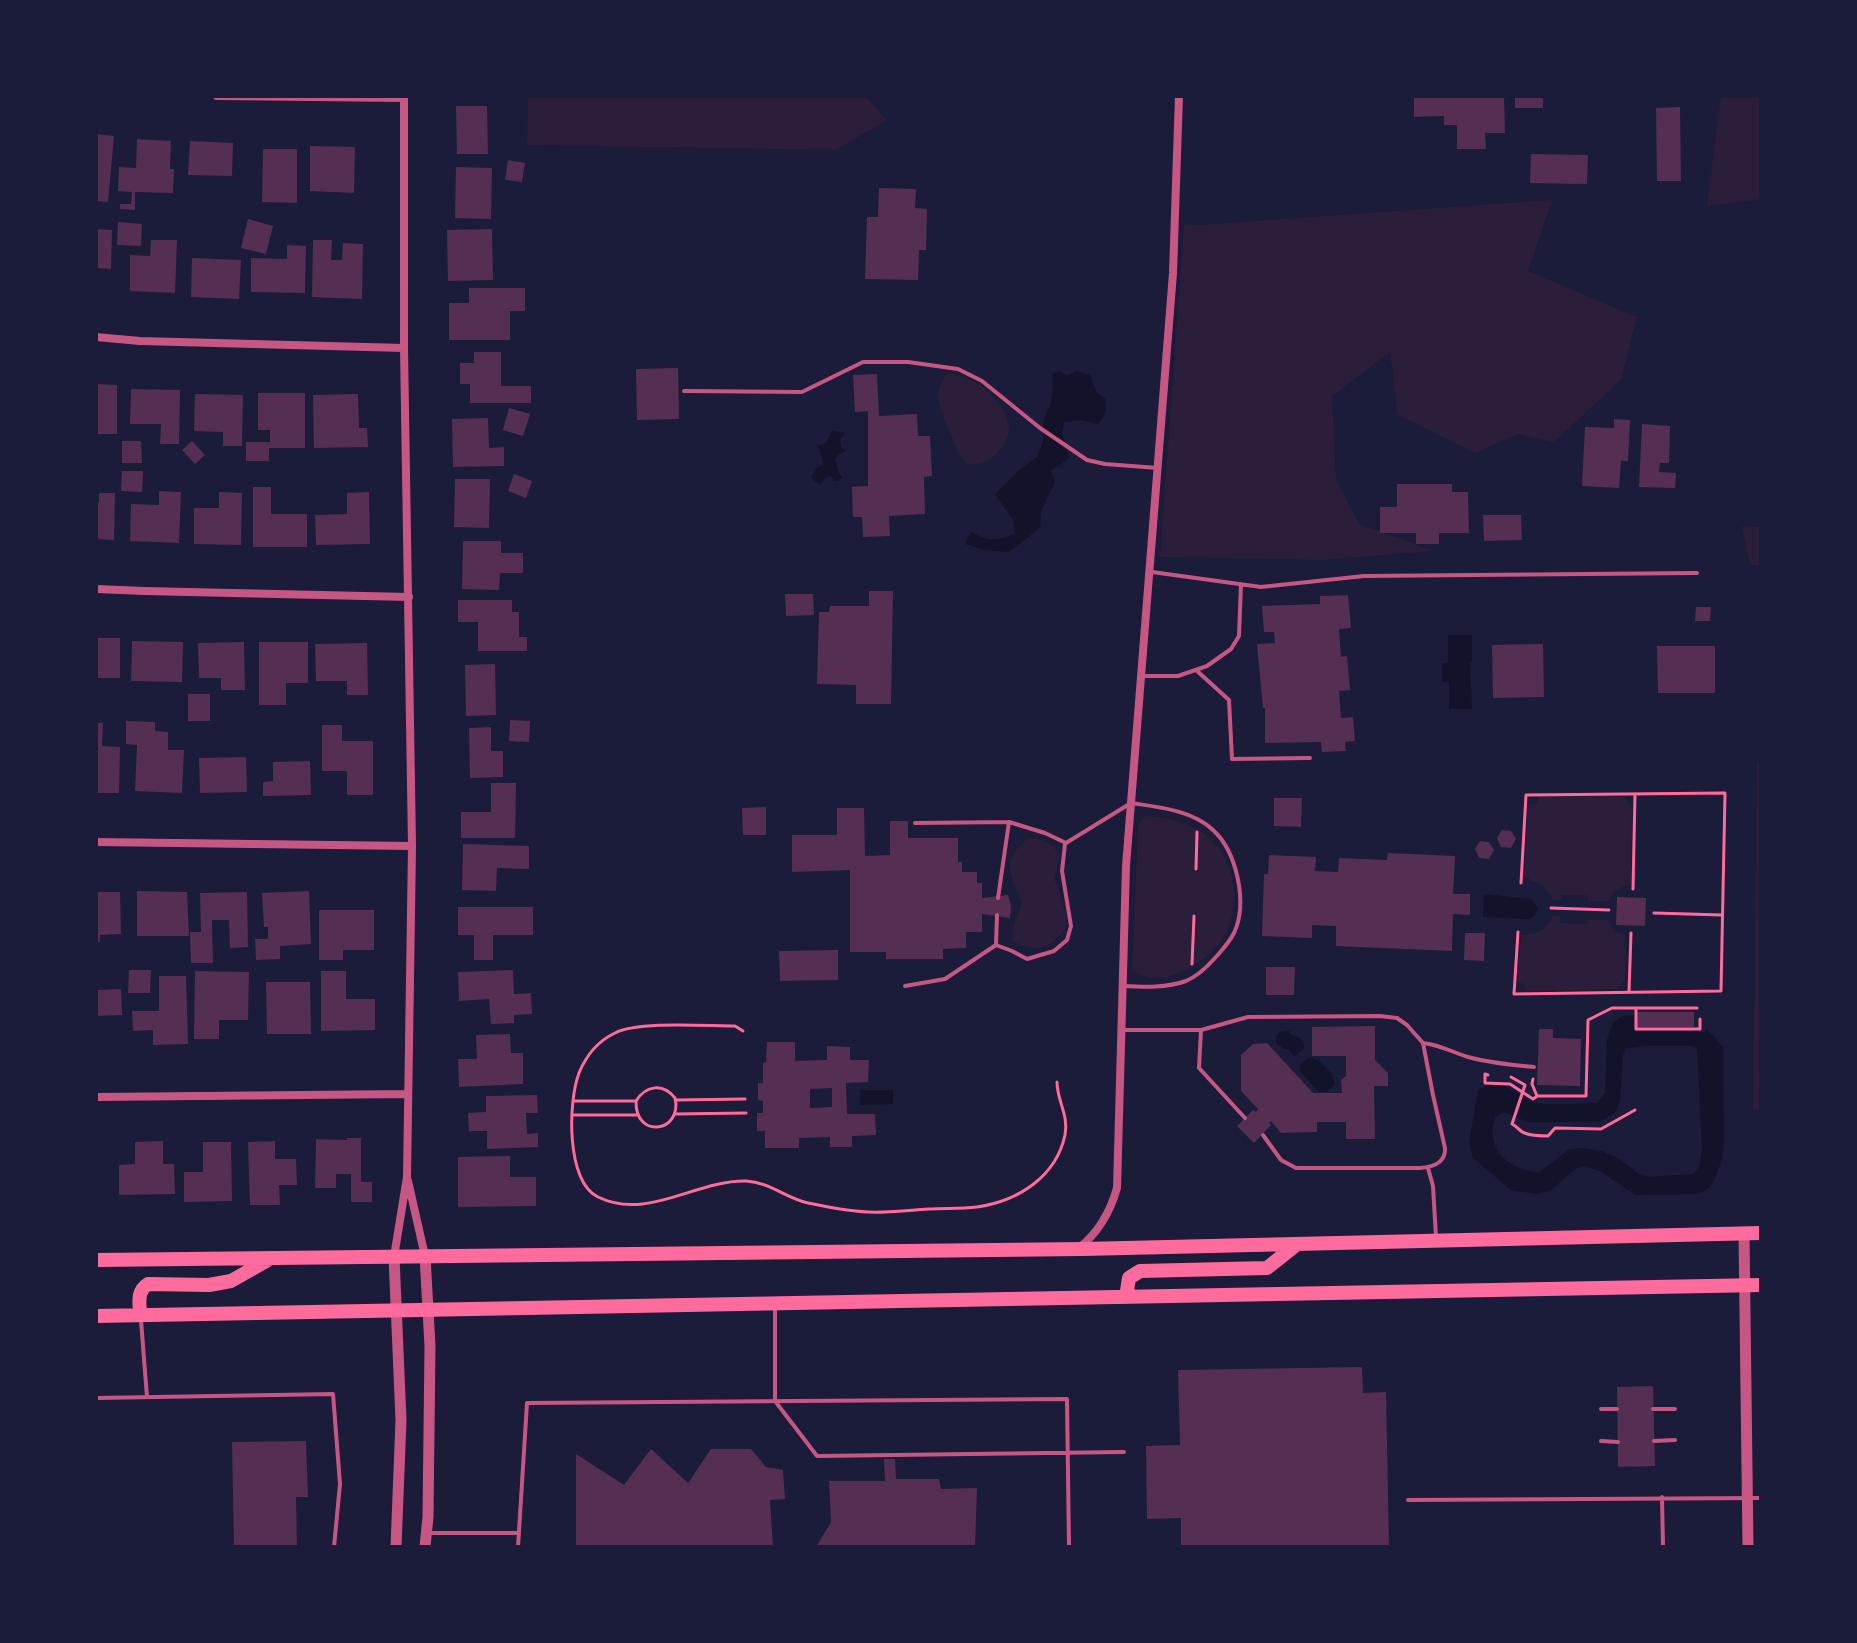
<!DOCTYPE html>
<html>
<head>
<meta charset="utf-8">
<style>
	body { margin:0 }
	#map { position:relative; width:1857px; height:1643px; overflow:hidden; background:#1b1b3a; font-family:"Golos Text",sans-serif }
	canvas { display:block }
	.frame { position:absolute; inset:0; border:98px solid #1b1b3a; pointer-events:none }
</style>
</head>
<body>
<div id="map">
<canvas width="1857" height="1643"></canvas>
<div class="frame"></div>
</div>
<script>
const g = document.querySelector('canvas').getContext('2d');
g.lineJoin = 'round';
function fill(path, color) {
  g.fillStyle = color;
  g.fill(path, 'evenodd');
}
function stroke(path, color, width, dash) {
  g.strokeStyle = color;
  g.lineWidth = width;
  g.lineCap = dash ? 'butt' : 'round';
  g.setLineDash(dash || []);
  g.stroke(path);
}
fill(new Path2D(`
	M528 96H865L887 120 836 150 527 145Z
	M1721 96H1761V199L1707 206Z
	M1552 200 1528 271 1637 317 1621 380 1554 442 1518 434 1475 453 1398 415 1390 352 1332 396 1336 479 1359 524 1434 551 1322 560 1160 557 1184 226Z
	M947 374C959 376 972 379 983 387 994 395 1010 416 1009 430 1009 438 1002 447 997 453 989 463 982 464 969 465 957 454 958 451 952 437 944 416 929 394 947 374Z
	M1742 526 1761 527V565H1750Z
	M1757 761 1761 772V1112L1753 1109Z
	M1624 796 1628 803 1632 804 1631 884C1620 887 1614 891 1608 901H1588L1587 895H1562L1561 900 1553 901C1549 889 1541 883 1529 880V877H1524L1528 805 1536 804 1539 797Z
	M1144 816C1167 817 1189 821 1208 837 1238 861 1243 914 1219 944 1208 957 1194 967 1179 973 1161 980 1147 980 1132 970L1138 825Z
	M1030 837C1054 840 1066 854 1054 877L1066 914V928C1049 949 1036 955 1012 940L1013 928 1022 903C1010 872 999 861 1030 837Z
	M1553 916H1560V923L1588 924V920H1607L1615 932 1625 935V980L1617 989 1526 991 1523 984 1517 981 1521 935C1536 935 1547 930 1553 916Z`), '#2a1e3b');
fill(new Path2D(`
	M1059 371 1067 376 1076 371 1090 375 1097 393 1105 398C1107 409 1105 415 1098 424L1082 420 1064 422 1062 432 1069 458 1059 466 1051 470 1055 482 1041 511 1040 528 1009 552 985 550 965 544 971 532C989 541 996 542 1015 533L1013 520 995 494 1016 473 1037 457 1043 442 1044 418 1051 404 1053 386 1052 374Z
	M832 431 845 433 840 440 841 448 846 450 837 456 835 460 839 473 843 477 838 481 833 480 831 476 825 478 820 485 811 478 817 468 823 464 821 453 817 446 826 443Z
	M1448 635H1472V661L1470 662 1472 709H1449V682H1442V663H1448Z
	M1484 894 1531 899 1538 908C1535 916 1532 919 1524 919L1483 917Z
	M1633 1015 1634 1032H1705V1029L1713 1035 1723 1048 1724 1138 1722 1159 1716 1176 1709 1188 1698 1194 1635 1195 1600 1171 1584 1166 1575 1169 1551 1190 1537 1194 1511 1190 1473 1158 1469 1143 1478 1090C1508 1073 1518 1102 1544 1104 1562 1105 1580 1103 1597 1103L1605 1093 1607 1040 1613 1023 1622 1016ZM1645 1046H1691L1697 1049 1702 1150 1699 1167 1693 1174 1649 1177 1639 1174 1619 1159 1602 1151 1581 1148 1568 1150 1539 1173C1508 1169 1485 1150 1495 1117L1504 1112 1528 1122H1599L1614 1114 1620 1102 1623 1055 1626 1048Z
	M1290 1031V1034C1298 1037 1305 1039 1304 1049L1294 1057 1289 1049H1284L1276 1043V1037L1280 1032Z
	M1309 1057C1320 1059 1334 1073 1335 1084L1327 1092H1319L1300 1071V1065Z
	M860 1090H893V1104L860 1105Z`), '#12122b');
fill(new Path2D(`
	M1414 96H1504L1505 133H1485L1486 149H1457V125H1444V116L1414 117Z
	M1515 96H1543V108H1515Z
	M456 106H487L488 154H457Z
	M1680 107 1681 181H1657L1656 108Z
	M96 134 114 136 108 202 96 201Z
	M137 139 171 141 170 169H174L173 193 135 192V210L120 209V204H131L132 192 118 191 119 167 136 168Z
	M190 141 233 143 232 176 188 175Z
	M310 146 355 147 354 193 310 191Z
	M263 149H297V203L262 202Z
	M1531 154 1588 155 1587 184 1530 183Z
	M508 160 525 163 522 182 505 180Z
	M456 167 492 168 491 219 455 218Z
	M879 188 916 189 915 208 927 209 926 250H919L918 280 865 279 867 217H878Z
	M248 219 273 226 266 254 241 248Z
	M118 222 142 224 141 246 117 245Z
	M96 229 112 230 111 269 96 268Z
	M492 229 493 280 448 281 447 230Z
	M151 240H177L175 293 130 291V255L150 256Z
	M313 240H332L331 260H342L343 243 363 244 362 299 312 297Z
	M287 245 306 246 305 293 251 292V258L287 259Z
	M192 258 241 260 239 299 191 297Z
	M469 288H525V311H510V340H449V303H469Z
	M474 352H501V386H531V403H470V384H460V363H474Z
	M678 368 679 419 637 420 636 369Z
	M877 374 879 416 917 414 918 436H930L932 476 924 477 925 514 889 516 890 536 863 537 862 517H853L852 487 868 486V411L855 412 853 375Z
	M96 384 117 385V434H96Z
	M131 389 180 390 179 444H160L161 424H130Z
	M258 393H305V448H269V461H246V442H270V430H258Z
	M195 394 243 395 242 446H223V432L194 431Z
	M358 394 359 428H367L368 447 314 448 313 395Z
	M509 408 530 414 523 436 503 430Z
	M488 418 489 448 504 447V466L453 467 452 419Z
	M1614 419 1630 420 1628 461H1621L1619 488 1582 486 1585 427 1614 428Z
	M1642 424 1670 426 1669 463H1660L1659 472 1676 473 1675 488 1639 487Z
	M122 441H141L142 463H122Z
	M192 441 205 455 195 464 182 450Z
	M122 471H143L142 492 121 491Z
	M514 474 532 481 526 498 508 491Z
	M455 479H490L489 528 454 527Z
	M1397 484H1452V492H1468L1469 533H1439V544H1416V533H1380V507H1397Z
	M253 487H271V514H307V547H253Z
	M159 491 181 492 179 543 130 541 131 504 159 505Z
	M219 492 242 493 241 545 194 544V508H219Z
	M369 492 370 544 316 545 315 515 347 514V493Z
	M99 493H115L114 540 96 539V503H99Z
	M1483 515H1521L1522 540 1484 541Z
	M463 541H501V553H523V573H500L499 590 462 589Z
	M869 591H893L891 704H856V685L817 684 819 612H829L830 606H869Z
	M785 594H813L814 615 786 616Z
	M1348 595 1351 628 1339 629 1341 657 1347 656 1350 690 1339 691 1341 718 1353 717 1355 741 1345 742 1346 751 1322 752 1321 742 1265 743V708H1263L1257 644 1275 643 1274 632H1264L1262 606 1320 604V596Z
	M458 600H512V612H519V637H527V651H478V622H458Z
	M1696 607H1711L1710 621H1695Z
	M96 638H120V678H96Z
	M132 641 183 642 182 682 131 681Z
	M244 642 245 690H221V678H199L198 643Z
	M259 642H308V683H286V705H259Z
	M367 643 368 695H347V681H316L315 644Z
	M1543 644 1544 697 1493 698 1492 645Z
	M1657 646H1715V693H1658Z
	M495 664 496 715 466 716 465 665Z
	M188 694H210V721H188Z
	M510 720 530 721 529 742 509 741Z
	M126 721 155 722V731L168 732V750H184L182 793 135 791 137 745 126 744Z
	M96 723H103L102 746 120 747 119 793H96Z
	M322 725H342V741H373V795H347V771H322Z
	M491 727V751H503V777L470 778 469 728Z
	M246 757 247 792 200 793 199 758Z
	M310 761 311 795 263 796V782L273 781V762Z
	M491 783H516L515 838H461V812H491Z
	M1274 798H1302L1301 827 1274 826Z
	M766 807V835H743L742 808Z
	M837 808H864L865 856 890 855V821H908V838H958V862H962V872H977V883H982V898L1008 895 1011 906 1010 918 982 914V932H966V948L943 949V959H886V952H850V870L792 872V835H837Z
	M1502 830 1511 831 1516 839 1511 848 1501 847 1497 838Z
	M1480 841 1489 842 1494 850 1489 859 1479 858 1475 849Z
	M463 844 529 846V869L497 868 496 891 462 890Z
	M1388 853 1455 856 1453 894H1470V915L1453 914 1452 951 1336 946V926L1312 925V938L1262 936 1264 874H1268L1269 855 1316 857 1315 871 1338 872 1339 858 1387 860Z
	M137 891 187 892 189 936H137Z
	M309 891 311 944 280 946V959L256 960 255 939H268V927H264L262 893Z
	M96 892H120L121 934 100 935V942H96Z
	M247 892 248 947 230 948 229 920H212L213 963H191L190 932H201L200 893Z
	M1617 897 1646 898 1645 926 1616 925Z
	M458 907H533V935H493V960H474V935H458Z
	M319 910H374V950H343V960H319Z
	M1465 933H1485L1484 961 1464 960Z
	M838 950V980L780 981 779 951Z
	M1266 967H1295L1294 995H1266Z
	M129 970H151L150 993H128Z
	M513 970 514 994 531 993 532 1014 514 1015V1023L491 1024 489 999 459 1001 458 972Z
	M195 971 249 972 248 1020H219V1039H194Z
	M321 971H346V999H375V1030L321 1031Z
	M159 976H186L188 1044 153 1045V1030L133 1031 132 1011H159Z
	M266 982H310L311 1034H267Z
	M121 989 122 1015 96 1016V990Z
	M1637 1012H1694V1027H1637Z
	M1375 1026V1060L1388 1073V1086H1374L1375 1139H1346V1122H1317V1132L1281 1133 1271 1121 1269 1123 1271 1125 1254 1143 1237 1126 1253 1110 1256 1112 1258 1109 1241 1091V1055L1253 1044 1267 1043 1313 1093H1342L1341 1080 1346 1076V1056H1312V1027Z
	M1539 1029H1553V1038L1581 1039 1580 1086 1537 1085Z
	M510 1034 511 1053H523V1084L459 1087 458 1059H477L476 1035Z
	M767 1042H795V1061L827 1060V1046L850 1047V1060H869L868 1082 846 1083 847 1114H875L876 1135 852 1136V1147H830V1137L799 1138V1148H765V1131H757V1113H763V1101L758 1100V1083H763V1063L766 1062ZM832 1088V1107L810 1108V1089Z
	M537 1095 538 1113H526L527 1134 538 1133V1147L487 1149V1131H469L468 1113 486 1112V1096Z
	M347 1138H361V1182H372V1202H351V1174H336V1188H315L316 1139 347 1140Z
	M163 1141V1164H174L175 1194 119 1195V1165L135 1164V1142Z
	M275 1141V1159H296L297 1185H279L280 1205H250L248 1142Z
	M203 1142H231L232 1201 184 1202V1172H203Z
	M510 1156V1177H536V1206L458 1207V1157Z
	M1362 1367 1363 1393 1386 1392 1389 1547H1181V1518L1147 1519 1146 1446 1180 1445 1178 1370Z
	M1653 1386 1655 1466 1618 1467 1617 1387Z
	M306 1441 308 1497H296L297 1547H234L232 1442Z
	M651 1449 688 1483 711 1449H751L766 1467 783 1470 785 1499 770 1500 773 1547H576V1454L624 1485Z
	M884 1459H895L896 1479H939L941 1489 977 1488 975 1547H816L831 1522 829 1481H885Z`), '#542f53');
stroke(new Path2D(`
	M1196 869 1197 832
	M1633 889 1635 794
	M1551 908 1609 910
	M1654 913 1722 915
	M1518 932 1514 994 1721 991 1725 793 1526 795 1521 883
	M1192 964 1194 916
	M1629 992 1631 933
	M1636 1008H1697
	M743 1031 735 1026C706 1026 638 1021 615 1033 598 1041 586 1056 579 1073 568 1102 566 1182 598 1197 647 1221 696 1180 746 1181 769 1182 786 1198 808 1203 827 1207 848 1211 868 1212 888 1213 909 1210 929 1209 945 1208 961 1209 977 1207 1018 1201 1056 1177 1065 1135 1069 1115 1057 1101 1057 1082
	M1488 1075 1485 1074V1083L1510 1084 1533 1099 1536 1097
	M1511 1077 1525 1085 1512 1124C1516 1126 1518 1129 1521 1131 1527 1136 1540 1136 1548 1136L1555 1128 1601 1129 1635 1110
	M1533 1079 1532 1084 1537 1096H1586L1588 1020 1612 1008H1636V1029H1700V1019
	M676 1100 745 1099
	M574 1101H636C646 1085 663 1083 675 1098 683 1132 635 1140 636 1101
	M675 1114 746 1113
	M573 1115H637`), '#ff6b9d', 3);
stroke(new Path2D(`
	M684 391 802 392 863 362H908L958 369 982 381 1040 428 1087 460 1105 464 1158 468
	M1152 572 1261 587 1364 576 1697 573
	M1196 670 1229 700 1232 759 1310 758
	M1141 676H1178L1207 666 1231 649 1239 636 1241 584
	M915 823 1009 822 1045 833 1066 843 1131 803C1158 807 1192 810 1213 830 1237 852 1248 903 1234 933 1229 943 1222 950 1215 958 1207 967 1198 976 1186 981 1167 988 1144 987 1124 986
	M998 898 1009 822
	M996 945 1012 951 1027 959 1054 951 1067 940 1071 926 1062 871 1065 844
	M996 945 997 915
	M905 986 945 979 996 945
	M1123 1030H1201L1248 1017 1380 1016 1397 1018 1407 1025 1423 1043 1433 1095 1445 1148C1446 1163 1433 1167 1420 1168H1296L1281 1160 1263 1135
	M1201 1030 1199 1068 1245 1118
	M1423 1043C1440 1045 1452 1052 1468 1057 1490 1063 1511 1065 1534 1067
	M1428 1168 1433 1186 1436 1237
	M775 1307V1401L817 1456 1124 1452
	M141 1320 147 1397
	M96 1398 333 1394 340 1484 334 1547
	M1601 1409H1617
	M1653 1409H1675
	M1601 1441 1618 1442
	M1654 1441 1675 1440
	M1662 1497 1663 1547
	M1408 1500 1761 1498
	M429 1533H518
	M518 1547 527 1403 1067 1399 1069 1547`), '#c65784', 4);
stroke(new Path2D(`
	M217 96 404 98
	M96 337 140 341 404 348
	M96 589 144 591 409 597
	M96 842 412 846
	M96 1097 407 1094
	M408 1181 425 1256
	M1079 1248C1099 1232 1110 1213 1117 1188L1126 866 1173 273 1179 96
	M394 1257 407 1177 412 846 404 348V96`), '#c65784', 8);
stroke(new Path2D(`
	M1744 1234 1748 1547
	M425 1256 430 1346 428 1517 425 1547
	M394 1257 401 1420 396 1547`), '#c65784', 11);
stroke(new Path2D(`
	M96 1260C425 1255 754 1254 1083 1249 1309 1245 1535 1237 1761 1233
	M1126 1297 1129 1278 1140 1271 1267 1268 1296 1245
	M140 1315C140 1303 136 1292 148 1284L209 1285 231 1281 268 1260
	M96 1316 1761 1285`), '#ff6b9d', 14);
</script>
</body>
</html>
